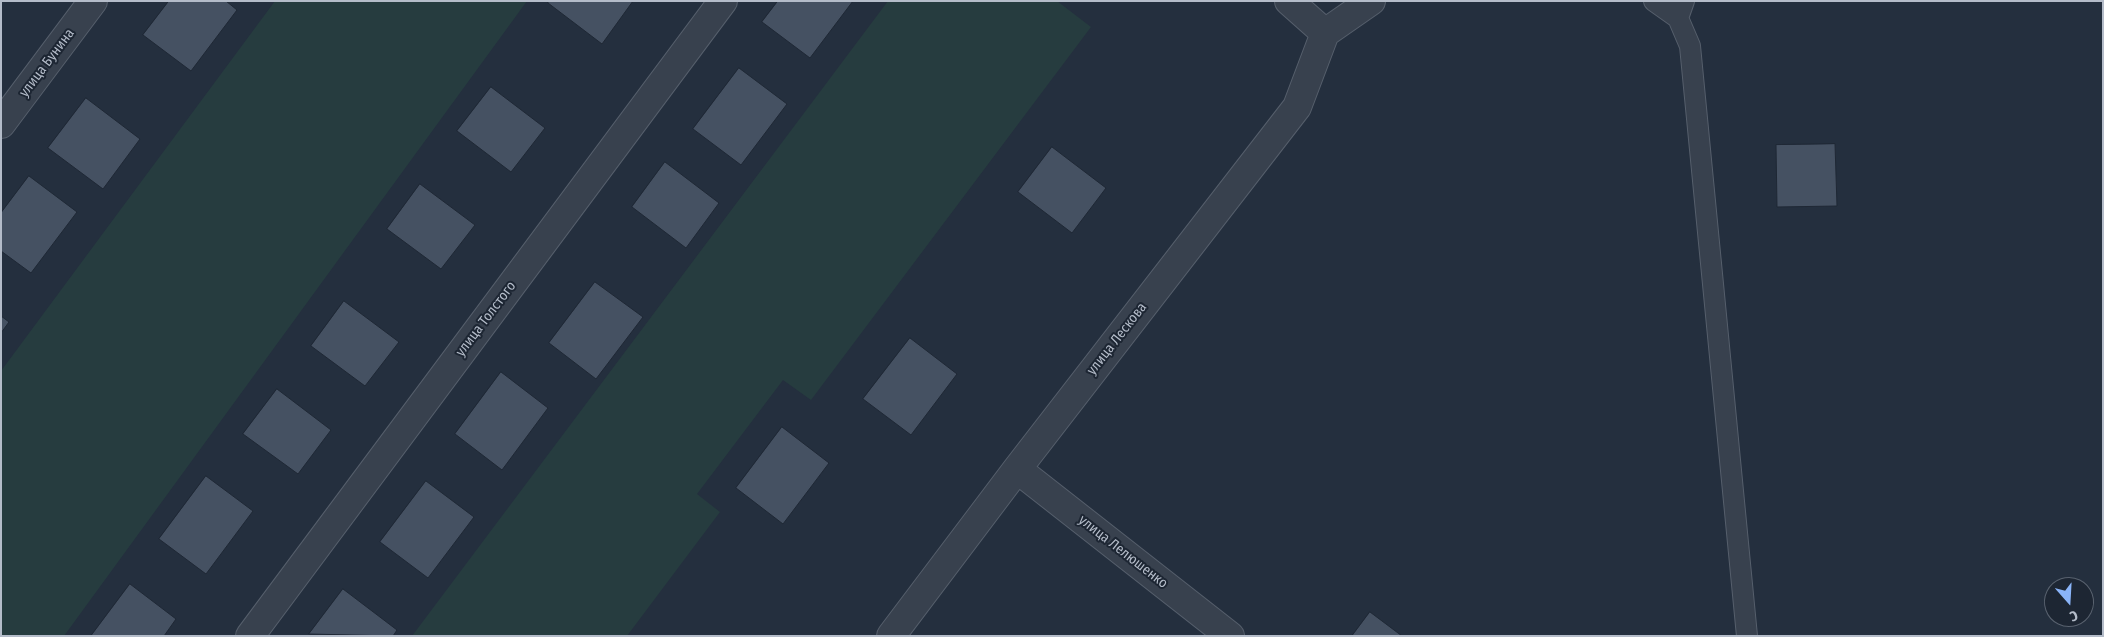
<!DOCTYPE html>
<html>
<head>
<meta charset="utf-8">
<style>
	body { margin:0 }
	#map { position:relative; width:2104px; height:637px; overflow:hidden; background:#242f3e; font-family:"Fira Sans Condensed",sans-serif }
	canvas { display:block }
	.frame { position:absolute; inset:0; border:2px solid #b4bcc9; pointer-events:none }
	.north { position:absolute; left:2044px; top:577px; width:50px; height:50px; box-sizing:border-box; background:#1d2633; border:1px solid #59626f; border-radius:50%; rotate:161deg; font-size:14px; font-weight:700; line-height:20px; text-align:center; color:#b4bcc9 }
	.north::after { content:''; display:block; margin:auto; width:18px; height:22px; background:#8ab4f8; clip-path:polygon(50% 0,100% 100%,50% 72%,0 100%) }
</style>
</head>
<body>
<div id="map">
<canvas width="2104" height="637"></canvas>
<div class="frame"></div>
<div class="north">С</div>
</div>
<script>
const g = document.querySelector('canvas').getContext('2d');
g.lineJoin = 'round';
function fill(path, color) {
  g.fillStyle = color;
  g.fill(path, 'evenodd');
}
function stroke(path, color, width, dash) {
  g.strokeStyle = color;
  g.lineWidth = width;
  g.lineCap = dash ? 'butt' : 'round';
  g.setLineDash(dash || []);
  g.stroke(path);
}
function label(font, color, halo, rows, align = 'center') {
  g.font = font + ' "Fira Sans Condensed",sans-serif';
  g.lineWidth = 4;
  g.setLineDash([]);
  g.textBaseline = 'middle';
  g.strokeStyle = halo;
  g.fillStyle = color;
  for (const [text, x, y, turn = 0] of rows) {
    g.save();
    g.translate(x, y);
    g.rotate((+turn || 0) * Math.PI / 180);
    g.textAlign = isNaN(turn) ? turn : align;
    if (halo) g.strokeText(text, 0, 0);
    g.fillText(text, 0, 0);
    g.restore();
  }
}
fill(new Path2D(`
	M275 1H527L64 636H1V371Z
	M888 1H1057L1091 27 811 400 783 380 697 494 720 512 627 636H412Z`), '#263c3f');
const building = new Path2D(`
	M169 1H226L237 10 191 71 143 35Z
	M549 1H633L602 44 548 3Z
	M778 1H853L810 58 762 22Z
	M739 68 787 104 741 165 693 129Z
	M491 87 545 128 511 172 457 131Z
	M86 98 140 139 103 189 48 148Z
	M1835 144 1837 206 1777 207 1776 145Z
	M1052 147 1106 188 1072 233 1018 192Z
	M665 162 719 203 686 248 632 207Z
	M29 176 77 212 31 273 1 251V213Z
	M420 184 475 225 441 269 387 229Z
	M595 282 643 317 596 379 549 343Z
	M344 301 399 342 365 386 311 346Z
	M1 316 9 322 1 333Z
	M910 338 957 374 911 435 863 399Z
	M501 372 548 408 502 470 455 434Z
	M277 389 331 430 298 474 243 434Z
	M782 427 829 463 783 524 736 488Z
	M206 476 253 511 206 574 159 539Z
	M426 481 474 517 428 578 380 542Z
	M130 584 176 619 164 636H91Z
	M343 589 397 630 393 636 309 634Z
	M1370 612 1402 636H1352Z`);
fill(building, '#455162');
stroke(building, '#1f2835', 1);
const service = new Path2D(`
	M1654 1 1678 18 1690 46 1747 636
	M1678 18 1684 1`);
const minor = new Path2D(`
	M1289 1 1325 33
	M1325 33 1371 1
	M1 124 93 1
	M1017 469 1230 636
	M250 636 723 1
	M891 636 1017 469 1297 107 1325 33`);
stroke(service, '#565f6c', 22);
stroke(minor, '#565f6c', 30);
stroke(service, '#38414e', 20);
stroke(minor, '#38414e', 28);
label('14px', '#b4bcc9', '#1d2633', [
	["улица Бунина",47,63,-53],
	["улица Толстого",486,319,-53],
	["улица Лескова",1117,339,-52],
	["улица Лелюшенко",1123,552,38]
]);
</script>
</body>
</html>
